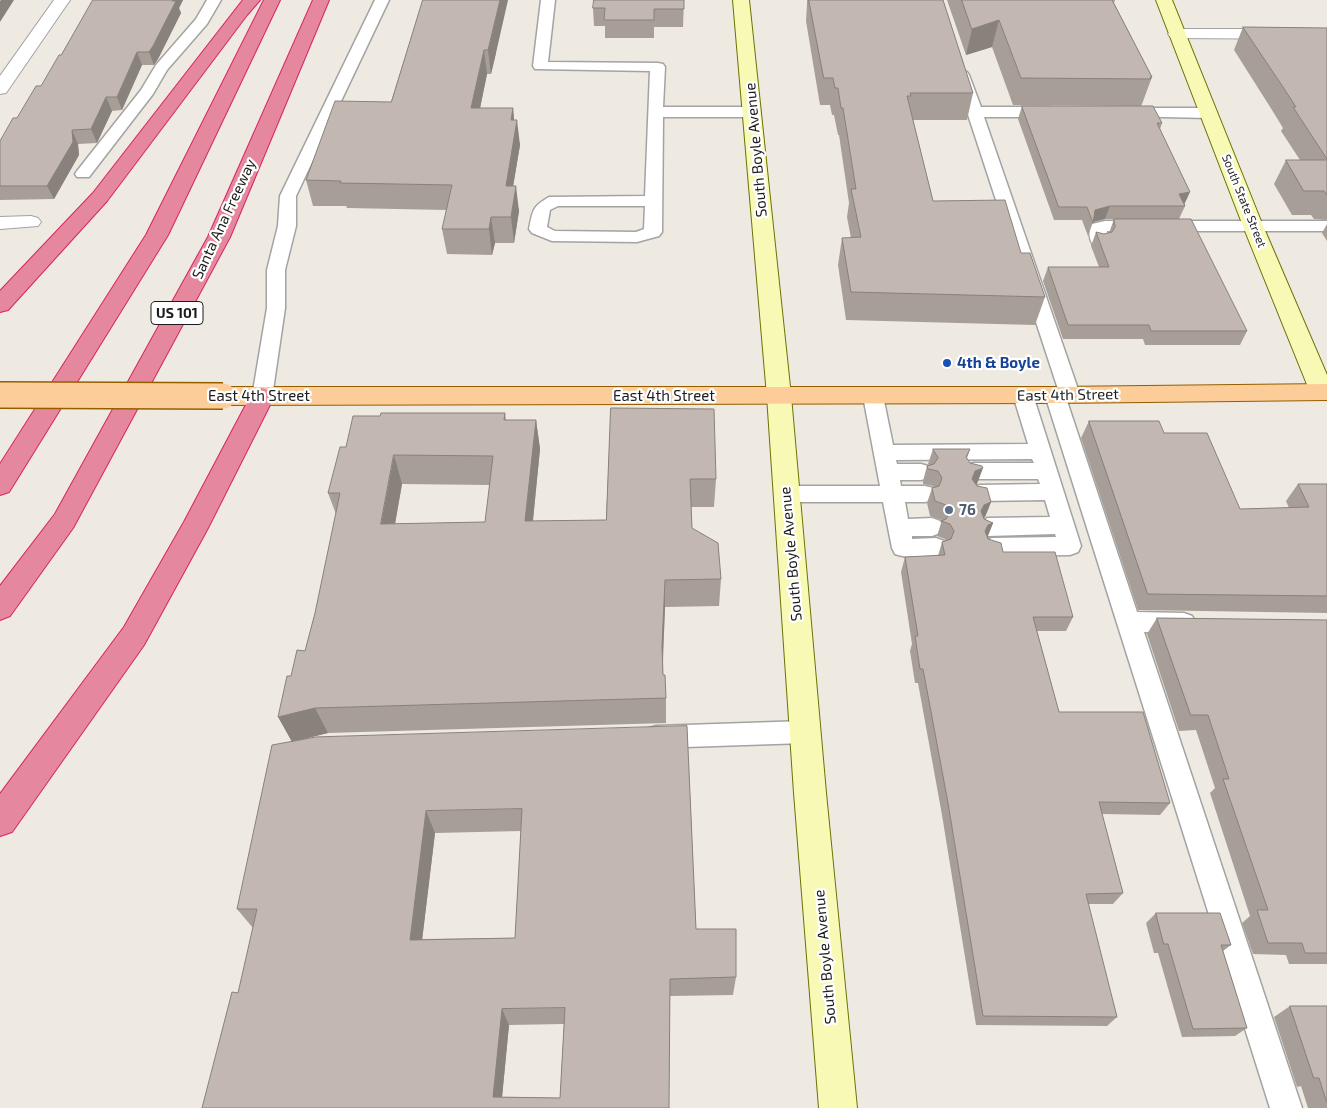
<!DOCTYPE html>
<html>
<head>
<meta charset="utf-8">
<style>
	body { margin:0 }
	canvas { display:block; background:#eee9e1 }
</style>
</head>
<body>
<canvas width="1327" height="1108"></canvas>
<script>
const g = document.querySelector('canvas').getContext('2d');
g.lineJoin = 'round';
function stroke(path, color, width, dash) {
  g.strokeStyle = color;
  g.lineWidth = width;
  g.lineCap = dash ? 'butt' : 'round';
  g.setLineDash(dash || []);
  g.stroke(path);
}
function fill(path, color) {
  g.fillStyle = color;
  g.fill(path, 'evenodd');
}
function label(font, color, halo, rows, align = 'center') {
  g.font = font + ' "Exo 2",sans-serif';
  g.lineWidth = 4.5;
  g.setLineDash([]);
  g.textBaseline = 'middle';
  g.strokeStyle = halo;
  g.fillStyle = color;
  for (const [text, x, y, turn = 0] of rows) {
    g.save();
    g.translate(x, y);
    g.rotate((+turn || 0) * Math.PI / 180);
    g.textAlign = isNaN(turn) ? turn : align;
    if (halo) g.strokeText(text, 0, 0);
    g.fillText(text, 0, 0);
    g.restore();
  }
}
const lane = new Path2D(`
	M207 0H221L207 24 167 70 153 94 89 177H77L75 174 77 171 141 90 156 65 196 19Z
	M375 0H389L296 196V226L285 270V308L272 397 269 402 262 404 255 402 252 397 267 308V270L278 226 280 196Z
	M541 0H555L548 62 658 63 663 64 665 67 663 107H752L757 109 760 112 757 115 752 117H663L662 232 659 236 637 242 552 241 532 233 529 229C533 210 532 207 549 197L645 196 650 71 535 69 533 66ZM558 206H645L644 229 636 232 555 231 547 227 550 210Z
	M962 71 967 72 969 75 981 107H1050L1055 109 1058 112 1055 115 1050 117H984L1080 395 1077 400 1067 401 1137 612 1184 613 1192 616 1196 623 1192 630 1184 633 1144 632 1302 1108H1270L1045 395 1048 390 1058 389 955 75 957 72Z
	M1125 108H1208L1213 110 1216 113 1213 116 1208 118 1120 116 1117 113 1120 110Z
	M1105 221H1327V231H1107L1108 241 1105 245 1099 246 1093 245C1089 239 1088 230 1092 224Z
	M1023 388 1030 390 1033 395 1081 546 1078 552 1070 555 992 556 984 553 981 547 984 541 992 538 1056 537 1055 534 988 536 980 533 977 527 980 521 988 518 1050 517 1045 500 980 501 972 499 969 493 972 487 980 485 1040 484 1038 479H974L967 477 963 471 967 465 974 463H1034L1032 459 896 460 897 464H921L928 466 932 472 928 478 921 480H900L901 486H925L933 488 936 494 933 500 925 502H905L908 519 932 518 940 521 943 527 940 533 932 536H912V539L936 538 944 541 947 547 944 553C930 558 909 559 895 554L892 548 883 502H787L779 500 776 494 779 488 787 486H880L863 396 866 391 873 389 880 391 883 396 893 445 1028 444 1013 395 1016 390Z
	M805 721 814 724 818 732 814 740 805 743 656 748 647 745 643 737 647 729 656 726Z`);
const street = new Path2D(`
	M54 0H70L6 93 0 94V76Z
	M1177 29H1327V39L1171 38 1168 34 1171 30Z
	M31 216 38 218 41 222 38 226 0 229V217Z`);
const secondary = new Path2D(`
	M733 0H749L791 396 826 793 857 1108H819L794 793 767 396Z
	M1156 0H1172L1263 226 1327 375V399L1322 400 1313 398 1310 392 1243 226Z`);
const primary = new Path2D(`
	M1327 384V400L1055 403 223 405 214 402 211 396 214 390 223 387H1055Z`);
const highway = new Path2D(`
	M243 0H260L247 15 107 201 8 310 0 312V291L93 193Z
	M264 0H280L168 235 9 492 0 495V464L146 235Z
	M313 0H329L230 237 73 528 10 616 0 620V586L55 514 208 237Z
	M262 388 271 391 274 397 208 528 144 645 12 832 0 836V794L124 627 184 522 250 397 253 391Z`);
stroke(lane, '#a3a3a3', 3);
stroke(street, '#a3a3a3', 2);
stroke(secondary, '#6a7204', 2);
stroke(primary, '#945e00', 2);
stroke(highway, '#d72367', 2);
fill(lane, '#fff');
fill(street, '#fff');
fill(secondary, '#f8f9b4');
fill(primary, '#fccd98');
fill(highway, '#e6889d');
const primaryBridge = new Path2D(`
	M0 395 223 396`);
stroke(primaryBridge, '#945e00', 28, []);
stroke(primaryBridge, '#fccd98', 25);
fill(new Path2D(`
	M93 0H183L179 8 181 13 158 59 154 65H142L122 110 112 111 97 143 78 144 79 155 54 199 0 200V141L41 86 61 55Z
	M423 0 496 53 491 74H487L480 108H513L514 120 520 145 513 186 519 211 514 243H495L492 255 447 254 442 229 447 210 347 208 346 206H313L306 180 391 102Z
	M684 0 683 27H654V38H605V26H594L593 8Z
	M807 0H943L973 93 967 120H913L933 201 1021 253 1045 297 1035 325 846 320 838 265 842 238H851L847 217 849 203 839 135H838L834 115H832L830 105H820L806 21 807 3Z
	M947 0H1115L1114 3 1152 77 1142 104 1141 106 1013 105 992 47 966 55Z
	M1243 27 1327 28V220L1314 219 1311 215H1292L1274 184 1286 160H1300L1281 131 1283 128 1272 110 1234 50Z
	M1022 106 1162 123 1160 129 1185 206 1179 219 1247 331 1240 345H1145L1143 339H1063L1043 281 1048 267H1099L1091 246 1096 232 1104 234 1109 233 1114 219H1105L1093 222 1088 236 1082 220H1054L1018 119Z
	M1327 224V241L1322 233Z
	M611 408 716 479 714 507H691L692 528 721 579 719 606 665 607 663 663V675L666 698V723L328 733 293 741 687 726 696 929 736 977 733 995 670 996 669 1108H202L238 993 253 928 237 909 292 742 291 676 305 651 315 613 336 514 328 493 346 447 380 416 505 413 506 420H536L540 449 533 521 606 520ZM402 484 490 485 485 522 395 524ZM521 831 515 938 422 939 435 833ZM564 1024 560 1098 502 1097 509 1025Z
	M1089 421 1164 433 1240 509 1289 508 1286 501 1298 484H1327V613L1138 610 1081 438Z
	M933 449H970L967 458 977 484H976L991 502 985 517 983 518 984 519 993 523 987 538 988 539 1073 617 1066 631H1037L1059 712 1170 803 1160 815 1102 814 1123 893 1113 904H1088L1117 1017 1107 1026 976 1025 942 815 918 683H915L910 651 912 644 901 572 905 557 938 556 942 542 946 541 945 539 937 536 942 520 930 516 927 503 932 488 934 487 933 486 923 484V481L927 466 929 465 928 464Z
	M1157 618 1327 620V964H1289L1286 955 1253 954 1242 923 1250 916 1210 793 1215 788 1196 730 1179 731 1147 634Z
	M1156 913 1231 945 1223 951 1247 1028 1235 1036 1182 1037 1158 953H1154L1146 923Z
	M1290 1006H1327V1108H1308L1301 1086 1297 1087 1274 1017Z`), '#a79e98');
fill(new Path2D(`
	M1 0H14L0 22V1Z
	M173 0H183L179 8 181 13 158 59 154 65 149 52Z
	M500 0H508L496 53 491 74 488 50Z
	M999 20 992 47 966 55 972 29Z
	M484 50 487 74 475 133 471 108Z
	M137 52 142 65 122 110 117 97Z
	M106 97 112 111 97 143 91 129Z
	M513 108 515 130 517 120 520 145 509 211 506 186 511 120Z
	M72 130 78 144 79 155 54 199 47 186Z
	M516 186 519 211 514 243 511 217Z
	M1190 192 1184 205 1179 194Z
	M1110 206 1105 219 1093 222 1095 210Z
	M491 217 495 243 492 255 489 229Z
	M536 420 540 449 530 549 525 521Z
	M394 455 402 484 390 552 381 524Z
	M983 468 977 484 970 486 967 494 975 471Z
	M991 502 985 517 978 520 981 511 984 505Z
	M993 523 987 538 985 531 988 525Z
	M665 580V607L662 673V646Z
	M315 708 328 733 292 742 278 717Z
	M426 811 435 833 420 958 410 940Z
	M502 1009 509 1025 501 1108 493 1097Z`), '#88817c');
const building = new Path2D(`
	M93 0H173L172 1H176L153 46 149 52H137L117 97H106L91 129 72 130 73 142 47 186H0V141L13 118H17L36 86H41L59 55H61Z
	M423 0H500L488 50H484L471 108H513L511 120H517L506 186H516L511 217H491L489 229H442L452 185 340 183 341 181 306 180 335 101 391 102Z
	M594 0H684V9H654V20H604L605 8H593Z
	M809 0H943L973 93H910L911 96H907L933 201 1005 200 1021 253H1030L1045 297 851 292 842 238 861 237 851 189H856L843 108H841L838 88H835L833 78H824Z
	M962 0H1112L1152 77H1150L1151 79 1021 78 999 20 972 29Z
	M1243 27 1327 28V159L1293 107H1296L1283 87Z
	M1022 106H1153L1162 123H1157L1190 192 1179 194 1185 206H1110L1095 210 1093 223 1087 207H1059Z
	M1286 160H1327V195L1324 191H1304Z
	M1114 219H1191L1247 331H1151L1149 325H1068L1048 267H1109L1096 232 1104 234 1112 232 1115 227Z
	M611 408 714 409 716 479H690L692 528 718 543 721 579 665 580 662 646 663 675H665L666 698 315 708 278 717 287 676H291L297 650 305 651 315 613 340 493H328L340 447H346L353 416H380L381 413H505L504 420H536L525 521 606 520ZM394 455 493 456 485 522 381 524Z
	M1089 421H1159L1164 433H1207L1240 509 1309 507 1298 484H1327V596L1148 594Z
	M933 449H970L966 457 970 463 982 466 983 468 975 471 972 479 977 486 987 488 991 502 984 505 981 511 984 519 993 523 988 525 985 531 988 539 1001 543 1003 552H1055L1073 617H1033L1059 712H1143L1170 803 1099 802 1123 893 1086 894 1117 1017 983 1016 948 803 923 669H920L915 636H918L905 557 945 555 942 542 951 539 954 531 950 524 941 521 946 519 950 513 946 505 935 501 932 488 939 486 942 478 938 471 928 469 927 466 934 464 938 458Z
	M1157 618 1327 620V953H1305L1302 943H1268L1257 910H1268L1223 779H1229L1208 715H1191Z
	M687 726 696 929H736V977L670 979 669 1108H202L232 992 238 993 257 909H237L272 745 316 737ZM522 809 515 938 410 940 426 811ZM565 1008 560 1098 493 1097 502 1009Z
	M1156 913H1220L1231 945H1221L1247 1028 1193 1029 1168 944H1164Z
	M1290 1006H1327V1103L1319 1078H1314Z`);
fill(building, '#c2b8b1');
stroke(building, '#88817c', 1);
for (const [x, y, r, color] of [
	[947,363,5,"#1a4fb4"],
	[949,510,5,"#5c6f8a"]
]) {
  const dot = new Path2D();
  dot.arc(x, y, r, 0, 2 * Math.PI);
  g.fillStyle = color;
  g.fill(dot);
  stroke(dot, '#fff', 2);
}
label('12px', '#1c1c1c', '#fff', [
	["South State Street",1244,201,68]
]);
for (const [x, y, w] of [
	[177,313,52]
]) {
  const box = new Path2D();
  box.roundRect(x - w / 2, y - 11.5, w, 23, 4);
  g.fillStyle = '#fff';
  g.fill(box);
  stroke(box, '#1c1c1c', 1);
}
label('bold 14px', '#1c1c1c', null, [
	["US 101",177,313]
]);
label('15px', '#1c1c1c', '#fff', [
	["South Boyle Avenue",756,150,-95],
	["Santa Ana Freeway",224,219,-65],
	["East 4th Street",1068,395,-1],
	["East 4th Street",259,396],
	["East 4th Street",664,396],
	["South Boyle Avenue",791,554,-95],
	["South Boyle Avenue",825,957,-95]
]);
label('bold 15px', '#164399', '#fff', [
	["4th & Boyle",957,363]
], 'left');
label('bold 15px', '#4e5e75', '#fff', [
	["76",959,510]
], 'left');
</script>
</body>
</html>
